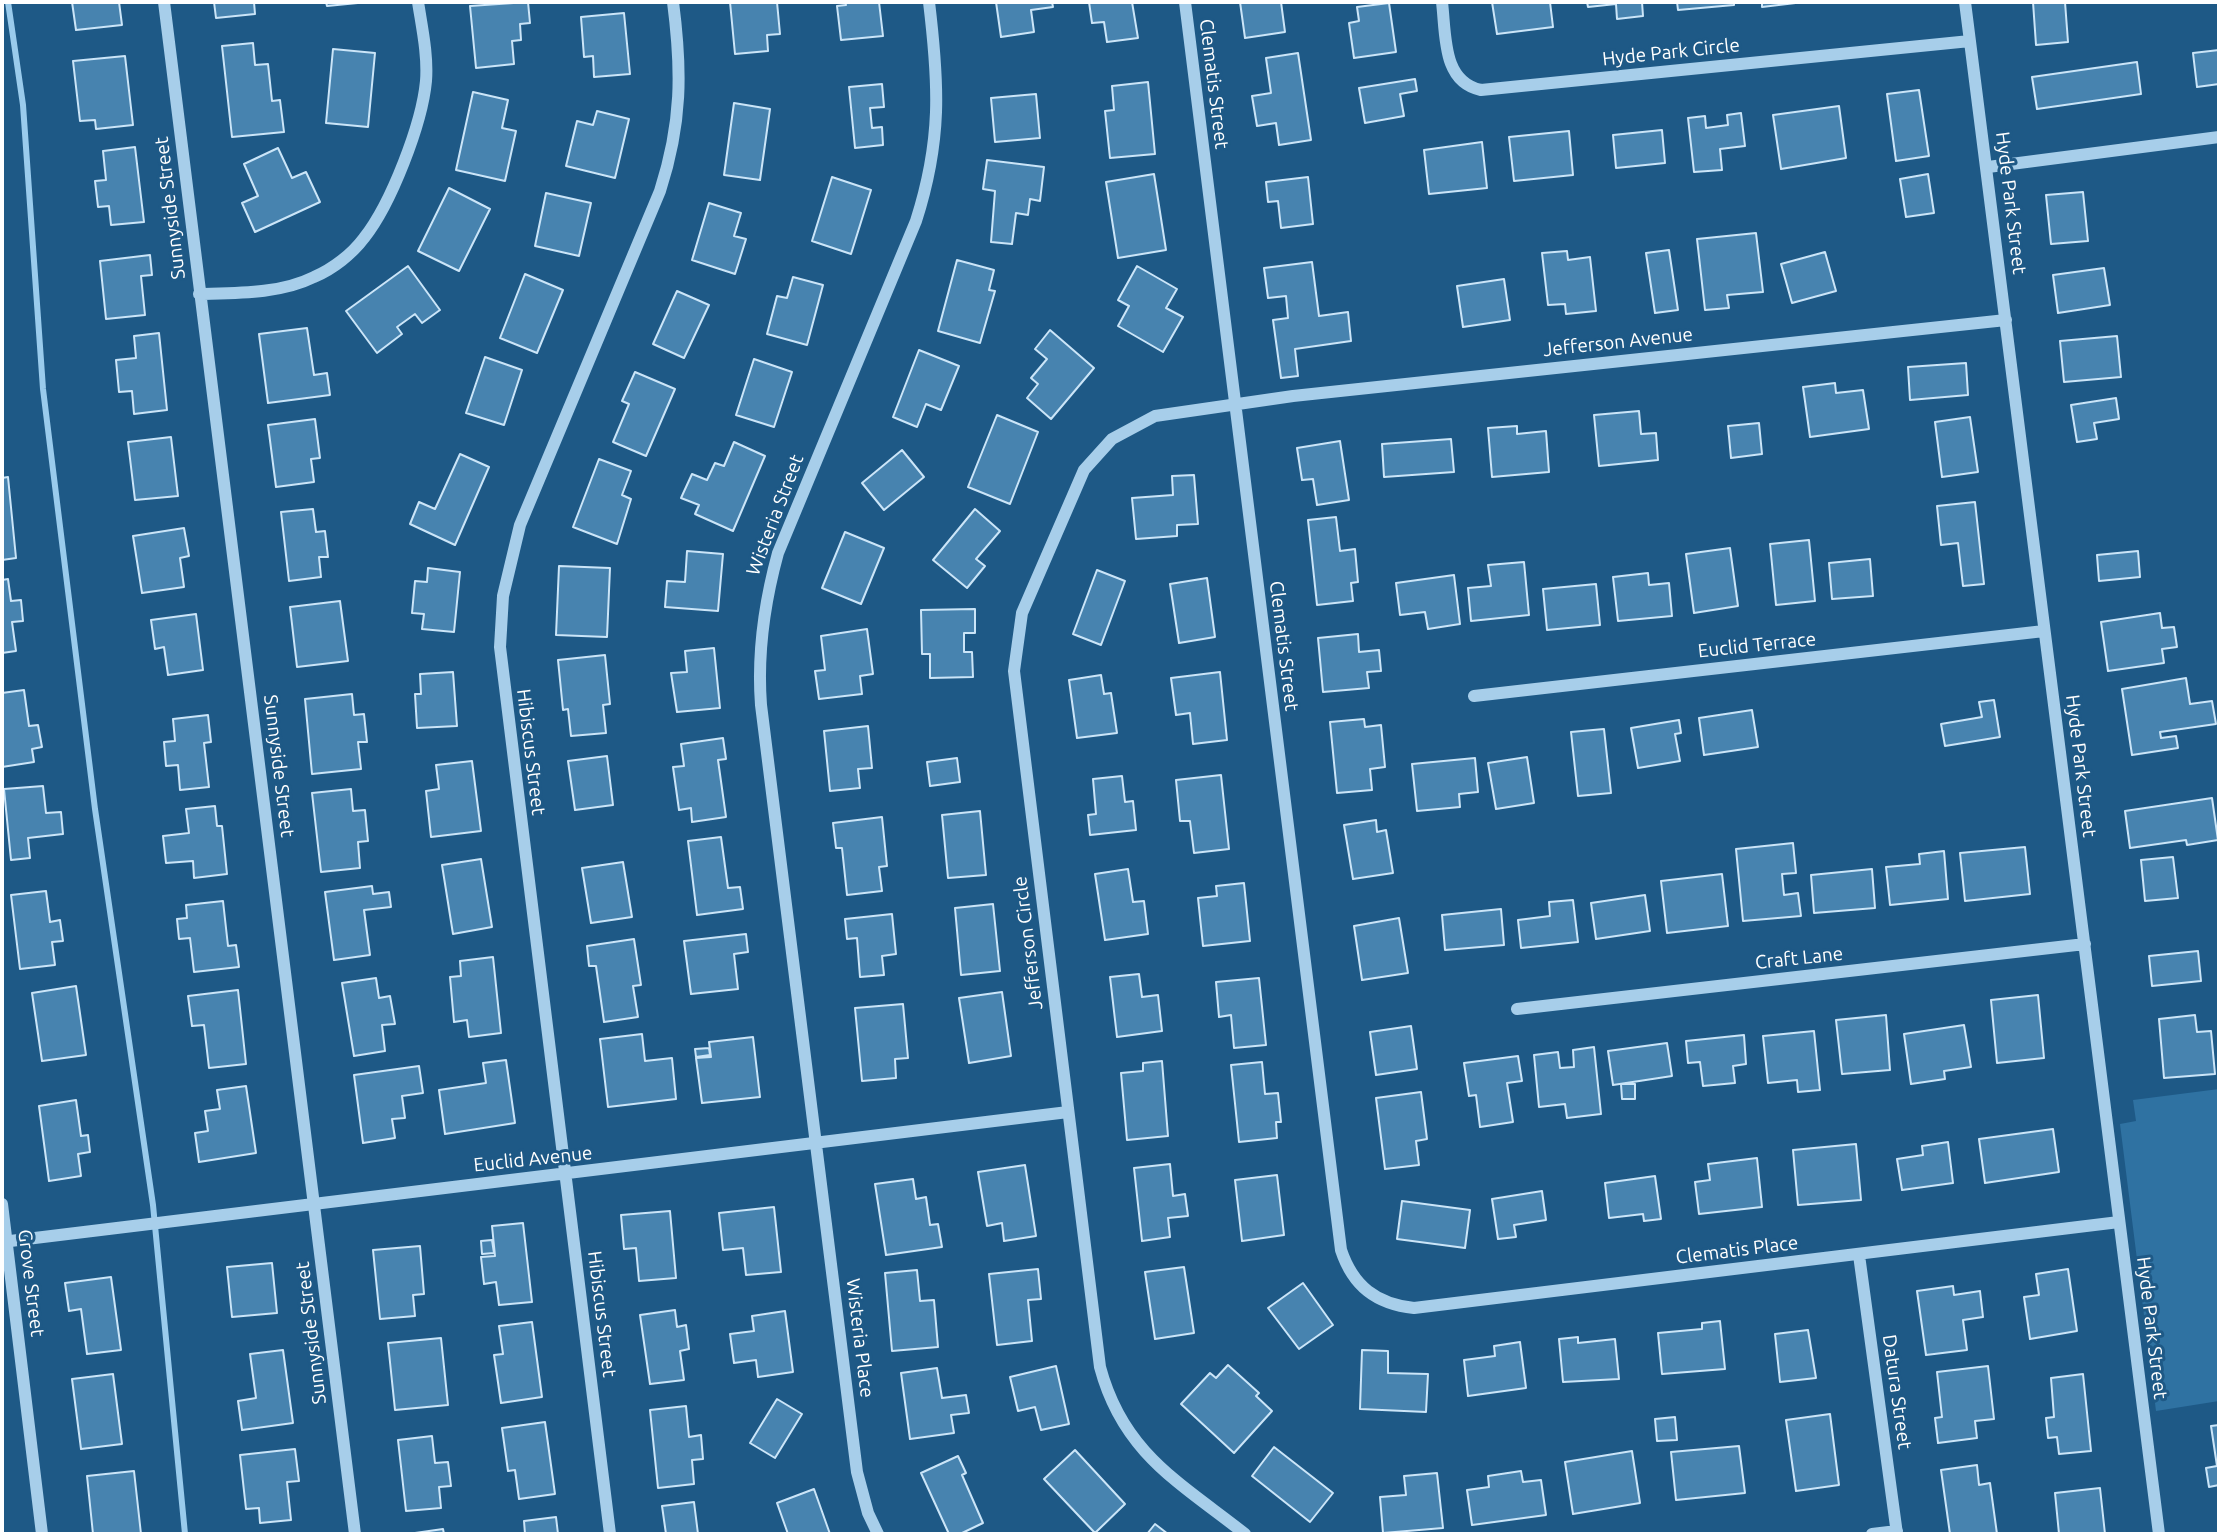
<!DOCTYPE html>
<html>
<head>
<meta charset="utf-8">
<style>
	body { margin:0 }
	#map { position:relative; width:2221px; height:1536px; overflow:hidden; background:#1e5986; font-family:Ubuntu,sans-serif }
	canvas { display:block }
	.frame { position:absolute; inset:0; border:4px solid #fff; pointer-events:none }
</style>
</head>
<body>
<div id="map">
<canvas width="2221" height="1536"></canvas>
<div class="frame"></div>
</div>
<script>
const g = document.querySelector('canvas').getContext('2d');
g.lineJoin = 'round';
function fill(path, color) {
  g.fillStyle = color;
  g.fill(path, 'evenodd');
}
function stroke(path, color, width, dash) {
  g.strokeStyle = color;
  g.lineWidth = width;
  g.lineCap = dash ? 'butt' : 'round';
  g.setLineDash(dash || []);
  g.stroke(path);
}
function label(font, color, halo, rows, align = 'center') {
  g.font = font + ' Ubuntu,sans-serif';
  g.lineWidth = 6;
  g.setLineDash([]);
  g.textBaseline = 'middle';
  g.strokeStyle = halo;
  g.fillStyle = color;
  for (const [text, x, y, turn = 0] of rows) {
    g.save();
    g.translate(x, y);
    g.rotate((+turn || 0) * Math.PI / 180);
    g.textAlign = isNaN(turn) ? turn : align;
    if (halo) g.strokeText(text, 0, 0);
    g.fillText(text, 0, 0);
    g.restore();
  }
}
fill(new Path2D(`
	M2219 1089V1401L2156 1411 2120 1124 2136 1121 2133 1100Z`), '#2f72a2');
stroke(new Path2D(`
	M8 2 23 105 43 389 95 809 153 1205 185 1534`), '#9acbec', 6);
const building = new Path2D(`
	M72 2H119L122 25 76 30Z
	M214 2H254L255 14 216 18Z
	M326 2H368L327 6Z
	M528 2 530 23 520 24 521 40 512 41 514 64 476 68 470 6Z
	M730 2H777L780 34 767 35 768 51 735 54Z
	M845 2H879L883 36 841 40 837 6 846 5Z
	M996 2H1052L1053 7 1031 10 1034 32 1001 37Z
	M1089 2H1132L1138 38 1107 42 1104 22 1092 23Z
	M1240 2H1281L1285 32 1245 38Z
	M1492 2H1550L1553 27 1497 34Z
	M1587 2H1642L1643 16 1617 19 1616 4 1588 7Z
	M1677 2H1734V5L1678 10Z
	M1762 2H1804L1762 7Z
	M2033 2H2065L2068 42 2036 45Z
	M1389 3 1396 52 1354 58 1349 23 1359 21 1357 7Z
	M624 13 630 74 594 77 593 56 584 57 581 17Z
	M253 43 255 65 268 64 272 101 280 100 284 132 232 137 222 46Z
	M333 49 375 53 368 127 326 123Z
	M2219 50V84L2197 87 2193 53Z
	M1298 53 1311 140 1279 145 1276 123 1257 126 1252 96 1271 93 1266 58Z
	M125 56 133 125 96 129 95 120 80 121 73 61Z
	M2137 62 2141 94 2037 109 2032 77Z
	M1415 79 1417 91 1400 94 1404 116 1365 123 1359 88Z
	M1148 82 1155 154 1110 158 1105 111 1114 110 1112 86Z
	M882 84 884 107 870 108 872 128 882 127 883 145 855 148 849 87Z
	M1919 90 1929 156 1896 161 1887 94Z
	M473 92 508 100 502 128 516 131 505 181 456 170Z
	M1036 94 1040 138 995 142 991 98Z
	M734 103 770 109 760 180 724 175Z
	M1839 106 1846 158 1781 169 1773 115Z
	M597 111 629 119 615 178 566 166 577 121 593 125Z
	M1741 113 1745 146 1720 149 1722 170 1694 172 1688 118 1705 116 1706 128 1728 125 1727 115Z
	M1662 130 1665 163 1616 168 1613 135Z
	M1569 131 1573 175 1514 181 1509 137Z
	M1482 142 1487 188 1429 194 1424 150Z
	M135 147 144 222 111 225 109 206 98 207 95 181 106 180 103 151Z
	M278 148 292 178 306 172 320 202 255 232 242 203 258 196 244 164Z
	M987 160 1044 167 1040 201 1030 199 1028 215 1016 213 1012 244 991 242 995 191 983 189Z
	M1154 174 1166 250 1118 258 1106 182Z
	M1928 174 1934 213 1906 217 1900 179Z
	M832 177 871 190 851 254 812 241Z
	M1308 177 1313 224 1281 228 1278 201 1268 202 1266 182Z
	M449 188 490 209 459 271 418 251Z
	M2083 192 2088 241 2051 244 2046 195Z
	M546 193 591 203 579 256 535 246Z
	M709 203 741 213 734 236 746 239 735 274 692 260Z
	M1756 233 1763 292 1727 295 1729 308 1705 310 1697 239Z
	M1669 250 1678 310 1655 313 1646 253Z
	M1567 251 1568 260 1590 257 1596 311 1566 314 1565 304 1548 305 1542 253Z
	M1825 252 1836 291 1792 303 1781 264Z
	M150 255 152 275 141 276 145 315 106 319 100 261Z
	M957 260 994 270 989 290 995 291 980 343 938 331Z
	M1312 262 1319 316 1348 312 1351 341 1295 349 1298 376 1281 378 1273 320 1288 318 1286 296 1268 298 1264 268Z
	M408 266 440 310 422 323 415 314 397 327 402 334 377 353 346 311Z
	M1137 266 1177 289 1166 308 1183 317 1163 352 1118 326 1129 306 1118 300Z
	M2104 268 2110 305 2058 313 2053 275Z
	M525 274 563 290 537 353 500 338Z
	M793 277 823 285 807 345 767 334 777 296 787 298Z
	M1504 279 1510 320 1463 327 1457 286Z
	M677 291 709 305 684 358 653 344Z
	M307 328 314 375 327 373 330 395 268 403 259 334Z
	M1050 330 1094 368 1051 419 1027 398 1038 384 1031 378 1047 359 1035 349Z
	M159 333 167 410 134 414 132 391 119 392 116 360 136 358 134 336Z
	M2117 336 2121 377 2064 382 2060 341Z
	M919 350 959 366 941 410 926 404 917 427 893 417Z
	M485 357 522 370 504 425 466 413Z
	M754 359 792 372 774 427 736 415Z
	M1966 363 1968 395 1910 400 1908 367Z
	M635 372 675 389 646 456 613 442 629 404 622 401Z
	M1835 383 1836 393 1863 390 1869 429 1810 437 1803 387Z
	M2116 398 2119 419 2094 423 2097 439 2077 442 2071 405Z
	M1639 411 1641 434 1656 433 1658 460 1599 466 1594 415Z
	M997 415 1038 432 1010 504 968 487Z
	M1970 417 1978 472 1942 477 1935 422Z
	M315 419 320 458 311 459 314 482 276 487 268 425Z
	M1759 423 1762 454 1731 458 1728 426Z
	M1517 426V434L1546 431 1549 472 1492 477 1488 428Z
	M171 437 178 496 135 500 128 442Z
	M1451 439 1454 472 1384 477 1382 444Z
	M1340 441 1349 500 1317 505 1313 479 1302 480 1297 448Z
	M734 442 765 456 733 531 695 514 699 505 681 498 692 474 707 480 715 463 724 466Z
	M902 450 924 477 884 510 862 483Z
	M460 454 489 467 455 545 410 524 419 502 435 509Z
	M599 459 631 471 622 495 631 499 617 544 573 527Z
	M1194 475 1198 524 1177 525V536L1136 539 1132 498 1173 495 1172 476Z
	M8 477 16 558 2 560V478Z
	M1975 502 1984 584 1963 586 1958 543 1941 545 1937 506Z
	M313 509 316 532 325 531 328 557H319L321 577 289 581 281 512Z
	M975 509 1000 531 976 559 985 566 967 588 933 560Z
	M1336 517 1340 551 1355 549 1358 582 1351 583 1353 601 1317 605 1308 520Z
	M184 528 189 556 180 558 184 587 142 593 133 536Z
	M845 532 884 548 861 604 822 588Z
	M1809 540 1815 601 1776 605 1770 544Z
	M1730 548 1738 606 1694 613 1686 554Z
	M687 551 723 554 718 611 665 607 667 581 685 582Z
	M2138 551 2140 577 2099 581 2097 555Z
	M1870 559 1873 596 1832 599 1829 563Z
	M1524 562 1529 615 1471 621 1468 588 1491 586 1488 565Z
	M559 566 610 568 607 637 556 635Z
	M428 568 460 572 454 632 422 629 424 614 412 613 415 581 427 582Z
	M1097 570 1125 581 1101 645 1073 634Z
	M1648 573 1649 585 1669 583 1672 616 1618 621 1613 577Z
	M1454 575 1460 624 1428 629 1425 612 1400 615 1396 583Z
	M1207 578 1215 637 1179 643 1170 584Z
	M8 579 11 601 21 600 23 621 12 622 16 651 2 653V580Z
	M1596 584 1600 625 1547 630 1543 589Z
	M340 601 348 661 297 667 290 607Z
	M975 609V633H964V652H972L973 677 930 678V654H922L921 610Z
	M2160 613 2162 628 2174 627 2177 647 2162 649 2164 663 2108 671 2101 622Z
	M196 614 203 670 168 675 164 647 155 649 151 620Z
	M867 629 873 674 860 676 862 694 819 699 815 671 825 670 821 636Z
	M1358 634 1359 652 1379 650 1381 671 1367 672 1369 688 1323 692 1318 638Z
	M714 648 720 708 677 712 671 673 687 672 685 651Z
	M605 655 610 704 603 705 606 733 571 736 568 709 563 710 558 660Z
	M453 672 457 726 417 728 415 694H421L420 674Z
	M1220 672 1227 740 1193 744 1190 713 1176 715 1171 678Z
	M1101 675 1104 694 1111 693 1117 733 1077 738 1069 680Z
	M2186 678 2190 704 2212 701 2216 724 2160 732 2161 738 2176 736 2178 748 2132 755 2122 689Z
	M24 690 29 726 38 725 42 747 32 749 34 762 2 767V693Z
	M352 694 354 715 364 714 367 742H358L361 769 312 774 305 699Z
	M1994 700 2000 737 1945 746 1941 724 1982 717 1979 702Z
	M1752 710 1758 747 1704 755 1699 718Z
	M208 715 211 742 204 743 209 787 180 790 178 765 166 766 164 742 175 741 173 719Z
	M1364 719 1365 727 1381 725 1385 767 1370 769 1372 790 1337 793 1330 722Z
	M1679 720 1681 733 1675 734 1680 761 1638 768 1631 728Z
	M868 726 872 768 858 769 860 788 830 791 824 731Z
	M1604 729 1611 793 1578 796 1571 732Z
	M723 738 726 759 718 760 726 817 692 822 691 808 679 810 673 767 684 766 681 744Z
	M607 756 613 805 575 810 568 761Z
	M1527 757 1534 803 1496 809 1488 763Z
	M957 758 960 782 930 786 927 762Z
	M1475 758 1478 792 1459 794 1460 807 1417 811 1412 764Z
	M472 761 481 831 431 837 426 791 439 789 436 765Z
	M1221 775 1229 849 1194 853 1190 821H1180L1176 780Z
	M1122 776 1125 802 1133 801 1136 830 1090 835 1088 815 1096 814 1093 779Z
	M43 786 46 813 61 812 63 834 28 838 30 858 11 860 4 789Z
	M351 789 353 811 365 810 368 841 358 842 360 868 321 872 312 793Z
	M2212 798 2218 840 2187 845 2186 840 2130 848 2125 811Z
	M215 806 217 826H222L227 874 194 878 193 861 166 863 163 836 189 833 186 809Z
	M980 811 986 875 948 878 942 815Z
	M882 817 887 866 879 867 882 891 847 895 842 848H836L833 823Z
	M1376 820 1377 832 1386 830 1393 873 1353 879 1344 825Z
	M721 837 728 888 740 887 743 909 697 915 688 841Z
	M1793 843 1796 873 1782 874 1784 895 1798 893 1801 916 1743 921 1736 849Z
	M2025 847 2030 894 1965 901 1960 853Z
	M1944 851 1948 899 1890 905 1886 867 1920 864 1919 854Z
	M2173 857 2178 898 2145 901 2141 860Z
	M481 859 492 927 453 934 442 865Z
	M623 862 632 917 591 923 582 868Z
	M1128 869 1133 902 1144 901 1148 934 1105 940 1095 874Z
	M1872 869 1875 908 1814 913 1811 875Z
	M1722 874 1728 926 1667 933 1661 881Z
	M1244 883 1250 941 1203 946 1198 898 1217 896 1216 886Z
	M372 886 373 894 389 892 391 907 364 910 370 955 334 960 325 892Z
	M46 891 50 922 60 920 63 941 52 942 55 965 20 969 11 895Z
	M1645 895 1650 931 1596 939 1591 903Z
	M1573 900 1578 942 1521 948 1518 920 1550 916 1549 902Z
	M223 901 228 946 236 945 239 967 194 972 190 938 179 939 177 919 187 918 186 905Z
	M993 904 1000 971 961 975 955 908Z
	M1501 909 1504 945 1445 950 1442 915Z
	M892 914 896 954 882 956 884 975 860 977 857 938 847 939 845 919Z
	M1399 918 1408 973 1362 980 1354 926Z
	M746 934 748 952 734 954 738 989 691 994 684 941Z
	M634 939 641 985 633 986 638 1017 604 1022 596 966H589L587 946Z
	M2198 951 2201 981 2152 986 2149 956Z
	M493 957 501 1033 469 1037 467 1020 454 1022 450 977 461 976 460 961Z
	M1139 974 1142 997 1158 995 1162 1031 1117 1037 1110 977Z
	M376 978 379 998 390 996 395 1024 382 1025 385 1051 354 1056 342 983Z
	M1259 978 1266 1045 1234 1048 1231 1015 1219 1017 1216 982Z
	M76 986 86 1055 42 1061 32 993Z
	M238 990 246 1064 209 1068 204 1025 192 1026 188 996Z
	M1002 992 1011 1056 969 1063 959 998Z
	M2038 995 2044 1058 1997 1063 1991 1000Z
	M903 1004 908 1058 895 1059 896 1078 862 1081 855 1008Z
	M1886 1015 1890 1070 1842 1074 1836 1020Z
	M2195 1015 2197 1032 2211 1031 2215 1074 2164 1078 2159 1019Z
	M1964 1025 1971 1067 1944 1071 1945 1079 1911 1084 1904 1034Z
	M1411 1026 1417 1069 1376 1075 1370 1032Z
	M1814 1031 1820 1090 1798 1092 1797 1080 1768 1083 1763 1036Z
	M642 1034 645 1061 672 1058 676 1099 608 1107 600 1039Z
	M1744 1035 1746 1064 1733 1066 1735 1083 1703 1086 1700 1062 1688 1063 1686 1041Z
	M753 1037 760 1097 702 1103 696 1058 711 1057 709 1042Z
	M1667 1043 1672 1076 1613 1085 1608 1051Z
	M1594 1047 1601 1114 1567 1118 1565 1104 1539 1107 1534 1055 1558 1052 1560 1068 1574 1067 1573 1050Z
	M709 1048 710 1055 696 1057 695 1049Z
	M1518 1056 1522 1081 1507 1083 1513 1122 1480 1127 1476 1095 1469 1096 1464 1063Z
	M506 1060 515 1123 445 1134 439 1090 486 1083 483 1063Z
	M1162 1061 1168 1136 1127 1140 1121 1073 1143 1071V1063Z
	M1262 1062 1265 1094 1278 1093 1281 1122H1276L1277 1138 1239 1142 1231 1065Z
	M419 1066 423 1093 402 1096 405 1118 392 1119 395 1138 363 1143 354 1075Z
	M1621 1084H1635V1099H1622Z
	M246 1086 256 1153 199 1162 195 1133 208 1131 205 1111 220 1109 217 1090Z
	M1421 1092 1427 1139 1416 1141 1419 1165 1385 1169 1376 1098Z
	M76 1100 81 1136 88 1135 90 1152 78 1154 81 1176 49 1181 39 1106Z
	M2053 1129 2059 1172 1985 1183 1979 1139Z
	M1948 1142 1953 1183 1902 1190 1897 1159 1923 1155 1922 1146Z
	M1856 1144 1861 1200 1798 1205 1793 1150Z
	M1757 1158 1762 1207 1699 1214 1695 1182 1710 1180 1708 1164Z
	M1170 1164 1173 1196 1185 1194 1188 1216 1168 1218 1170 1237 1142 1241 1134 1168Z
	M1025 1165 1036 1236 1004 1241 1002 1223 987 1226 978 1172Z
	M1277 1175 1284 1235 1242 1241 1235 1180Z
	M1655 1176 1661 1219 1644 1221 1643 1214 1609 1218 1605 1183Z
	M913 1179 916 1199 926 1197 930 1225 938 1224 942 1247 886 1255 875 1184Z
	M1542 1191 1546 1220 1514 1225 1516 1237 1498 1239 1492 1199Z
	M1402 1201 1470 1210 1465 1248 1397 1239Z
	M774 1207 781 1272 746 1275 743 1248 723 1250 719 1213Z
	M670 1211 676 1278 639 1281 636 1248 624 1249 621 1215Z
	M523 1223 532 1302 499 1305 496 1282 484 1284 481 1257 495 1256 492 1226Z
	M492 1240 494 1253 482 1254 481 1241Z
	M420 1246 424 1294 413 1295 415 1316 380 1319 373 1250Z
	M272 1263 277 1313 232 1317 227 1267Z
	M1184 1267 1194 1333 1155 1339 1145 1272Z
	M1038 1269 1041 1299 1028 1300 1032 1341 997 1345 989 1274Z
	M2068 1269 2077 1331 2030 1339 2024 1297 2039 1295 2036 1274Z
	M917 1270 920 1301 934 1300 938 1347 892 1351 885 1273Z
	M111 1277 121 1350 87 1354 81 1309 69 1311 65 1283Z
	M1303 1283 1333 1325 1299 1349 1268 1308Z
	M1953 1286 1954 1295 1980 1291 1983 1317 1963 1320 1967 1350 1926 1355 1917 1291Z
	M675 1310 677 1327 686 1325 689 1349 680 1351 684 1380 650 1384 640 1315Z
	M785 1311 793 1372 758 1377 756 1360 734 1363 730 1334 754 1331 752 1316Z
	M1720 1321 1725 1369 1662 1374 1658 1333 1702 1329V1323Z
	M532 1322 542 1397 501 1403 494 1355 503 1354 499 1326Z
	M1808 1330 1816 1378 1780 1382 1775 1334Z
	M1578 1337V1343L1615 1339 1619 1379 1563 1382 1559 1339Z
	M441 1338 448 1405 395 1410 388 1343Z
	M1520 1342 1526 1388 1468 1396 1464 1360 1495 1356 1494 1346Z
	M283 1350 293 1423 242 1430 238 1401 256 1398 250 1354Z
	M1362 1350 1388 1351V1373L1428 1374 1426 1412 1360 1409Z
	M1228 1365 1259 1393 1256 1396 1272 1411 1234 1453 1181 1404 1210 1373 1216 1378Z
	M1056 1366 1069 1424 1041 1430 1035 1407 1018 1411 1010 1377Z
	M1988 1366 1994 1419 1975 1421 1977 1438 1938 1443 1935 1418 1942 1417 1937 1372Z
	M937 1368 942 1398 966 1395 969 1413 951 1415 954 1433 910 1439 901 1373Z
	M113 1374 122 1444 81 1449 72 1379Z
	M2083 1374 2091 1451 2059 1454 2057 1437 2048 1438 2046 1418 2054 1417 2051 1378Z
	M777 1399 802 1414 775 1458 750 1443Z
	M686 1406 689 1437 701 1435 703 1459 692 1460 694 1484 658 1488 650 1410Z
	M1830 1414 1839 1485 1796 1491 1786 1420Z
	M1675 1417 1677 1440 1657 1441 1655 1419Z
	M545 1422 555 1494 519 1499 515 1470 508 1471 502 1428Z
	M2219 1425V1485L2209 1487 2206 1468 2217 1466 2211 1426Z
	M432 1436 435 1463 448 1462 451 1486 439 1487 441 1508 406 1511 398 1440Z
	M1739 1446 1745 1493 1676 1500 1671 1452Z
	M1274 1447 1333 1493 1310 1522 1252 1476Z
	M295 1449 299 1481 287 1482 291 1520 260 1523 259 1508 246 1509 240 1455Z
	M1075 1450 1125 1504 1095 1533 1044 1479Z
	M1632 1451 1640 1503 1573 1514 1565 1462Z
	M958 1456 966 1473 962 1475 983 1523 960 1534H949L921 1473Z
	M1977 1465 1979 1485 1990 1483 1997 1534H1950L1941 1470Z
	M134 1471 141 1534H93L87 1476Z
	M1521 1471 1523 1482 1541 1480 1546 1515 1472 1525 1467 1490 1489 1487 1488 1476Z
	M1437 1473 1443 1528 1383 1533 1380 1497 1406 1495 1404 1476Z
	M2100 1488 2105 1534H2059L2055 1493Z
	M814 1489 830 1534H788L777 1503Z
	M694 1502 698 1534H708H666L662 1506Z
	M556 1517 558 1534H525L524 1521Z
	M1155 1524 1168 1534H1147Z
	M443 1529 444 1534H408Z`);
fill(building, '#4783af');
stroke(building, '#cbe5f8', 2);
stroke(new Path2D(`
	M164 2 355 1534
	M1185 2 1341 1250C1353 1286 1376 1304 1414 1308L2119 1222
	M1442 2C1446 35 1442 82 1481 90L1970 41
	M1965 2 2159 1534
	M1988 167 2219 137
	M199 294C237 293 280 294 314 277 333 269 352 254 364 238 391 204 422 124 426 81 428 55 422 28 418 2
	M1474 696 2044 631
	M1517 1009 2085 944
	M2 1204 42 1534
	M2 1242 1068 1112
	M1859 1255 1897 1534
	M610 1534 500 647 503 596 520 525 660 191C682 123 682 71 673 2
	M878 1534 868 1513 857 1472 761 705C757 652 764 604 778 553L916 221C942 140 939 85 929 2
	M1245 1534C1179 1482 1123 1453 1100 1367L1014 671 1022 613 1084 470 1112 439 1155 416 1293 396 2006 320
	M1872 1534 1897 1531`), '#a7ceea', 12);
label('19px', '#fff', '#1e5986', [
	["Hyde Park Circle",1671,52,-6],
	["Clematis Street",1214,84,83],
	["Hyde Park Street",2011,203,83],
	["Sunnyside Street",170,208,-97],
	["Jefferson Avenue",1618,342,-6],
	["Wisteria Street",775,515,-69],
	["Euclid Terrace",1757,645,-6],
	["Clematis Street",1284,646,83],
	["Hibiscus Street",531,752,83],
	["Sunnyside Street",279,766,83],
	["Hyde Park Street",2081,766,83],
	["Jefferson Circle",1028,943,-97],
	["Craft Lane",1799,958,-6],
	["Euclid Avenue",533,1159,-6],
	["Clematis Place",1737,1250,-7],
	["Grove Street",31,1283,83],
	["Hibiscus Street",602,1314,83],
	["Hyde Park Street",2152,1328,83],
	["Sunnyside Street",311,1333,-97],
	["Wisteria Place",860,1338,83],
	["Datura Street",1897,1392,82]
]);
</script>
</body>
</html>
